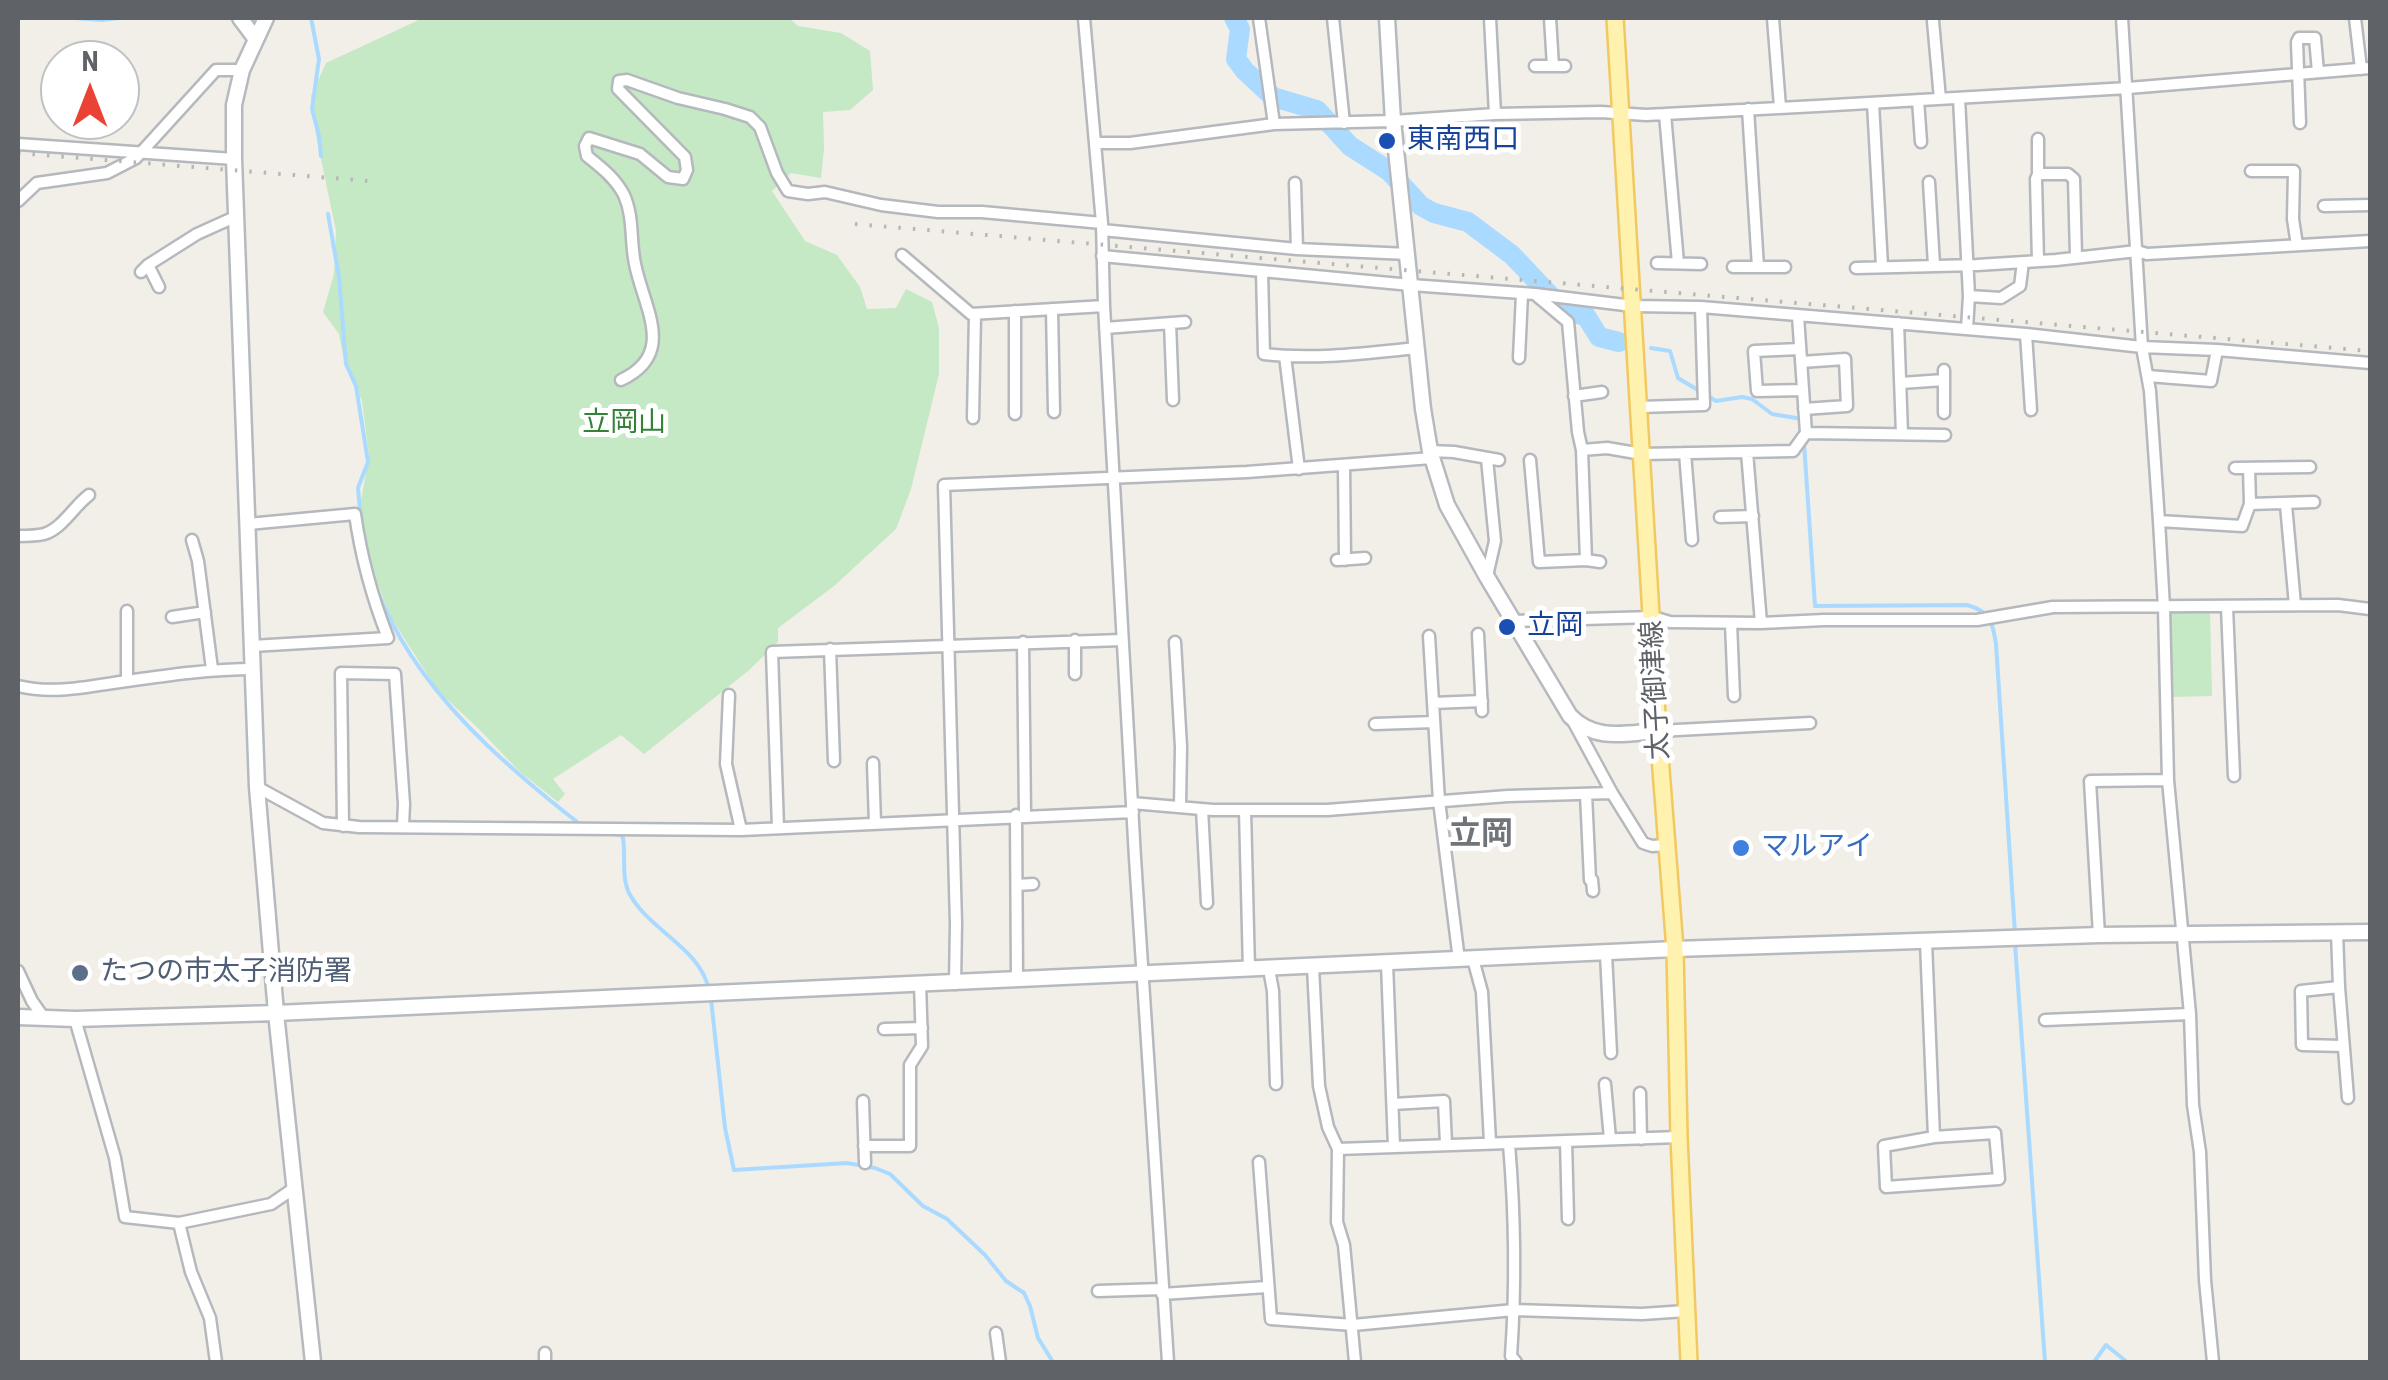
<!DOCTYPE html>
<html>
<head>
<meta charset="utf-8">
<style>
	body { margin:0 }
	#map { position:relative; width:2388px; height:1380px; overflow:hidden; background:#f1efe8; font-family:"Roboto Condensed",sans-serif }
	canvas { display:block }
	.frame { position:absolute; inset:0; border:20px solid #5f6368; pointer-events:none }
	.north { position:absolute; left:40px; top:40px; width:100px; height:100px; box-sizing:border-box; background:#fff; border:2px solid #bfc1c3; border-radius:50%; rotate:0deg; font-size:28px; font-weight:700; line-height:40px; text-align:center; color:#5f6368 }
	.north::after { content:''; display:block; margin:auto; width:35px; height:45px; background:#ea4335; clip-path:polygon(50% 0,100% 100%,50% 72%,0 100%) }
</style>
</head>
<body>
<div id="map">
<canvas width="2388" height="1380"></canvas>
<div class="frame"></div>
<div class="north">N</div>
</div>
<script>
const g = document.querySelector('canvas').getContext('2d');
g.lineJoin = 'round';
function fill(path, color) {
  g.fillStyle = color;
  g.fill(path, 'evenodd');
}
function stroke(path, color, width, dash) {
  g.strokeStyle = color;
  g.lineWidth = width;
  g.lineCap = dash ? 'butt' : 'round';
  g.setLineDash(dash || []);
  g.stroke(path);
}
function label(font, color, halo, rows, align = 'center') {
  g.font = font + ' "Roboto Condensed","Noto Sans JP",sans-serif';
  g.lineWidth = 10;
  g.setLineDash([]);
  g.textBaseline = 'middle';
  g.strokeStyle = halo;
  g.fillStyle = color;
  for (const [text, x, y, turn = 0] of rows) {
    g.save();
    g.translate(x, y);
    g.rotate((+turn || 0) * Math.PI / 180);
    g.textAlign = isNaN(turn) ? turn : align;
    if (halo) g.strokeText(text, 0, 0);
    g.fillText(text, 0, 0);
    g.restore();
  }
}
fill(new Path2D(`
	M423 18H789L798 26 841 33 870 51 873 90 850 110 823 112 824 149 821 178 791 173 772 191 805 241 837 255 860 287 867 309 896 308 906 289 932 302 939 328V374L911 489 896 529 834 586 778 628V642L748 671 644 754 621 735 553 779 565 794 558 802 519 771 478 728 438 691 390 616 369 562 360 506 369 456 362 401 343 355 339 334 323 312 334 274 336 231 316 135 311 96 326 63Z
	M2210 611 2212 696 2171 697 2168 612Z`), '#c5e8c5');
stroke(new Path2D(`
	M75 18 102 20 118 18
	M311 18 319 59 312 109 319 136 321 156
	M328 214 339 277 346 364 356 386 368 462 358 488 361 522
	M1651 348 1670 351 1678 378 1716 401 1742 397 1752 399 1772 414 1802 419
	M1804 443 1815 606 1967 605C1990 611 1993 623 1996 644L2015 934
	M377 590C415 688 500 762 581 825
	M594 832 621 835 623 838C626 855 621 876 629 893 649 931 700 947 709 990
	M2015 944 2045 1362
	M711 999 725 1128 734 1170 847 1163 875 1168 890 1174 923 1206 947 1219 985 1255 1006 1281 1024 1293 1030 1306 1038 1338 1053 1362
	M2094 1362 2106 1345 2127 1362`), '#aadaff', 4);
stroke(new Path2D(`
	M1234 18 1240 29 1236 59 1245 71 1273 97 1317 110 1350 146 1389 171 1421 206 1434 213 1468 222 1512 255 1565 311 1586 316 1599 337 1619 342`), '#aadaff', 20);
const street = new Path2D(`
	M1084 18 1102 223 1104 306 1135 858 1168 1362
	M1259 18 1274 124
	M1333 18 1344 123
	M1490 18 1495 114
	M1550 18 1553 66
	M1773 18 1780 107
	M2122 18 2142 347 2150 391 2159 521 2164 607 2168 780 2190 1014 2193 1105 2200 1152 2205 1280 2213 1362
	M2355 18 2361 69
	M1933 21 1940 99
	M1535 66H1565
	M1959 98 1969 296 1967 329
	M1918 100 1921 142
	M1873 103 1882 266
	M1748 109 1758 267
	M1665 114 1678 263
	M2300 123 2297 42 2299 38H2315L2318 72
	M2038 139V174L2036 179 2038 261
	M1095 143H1130L1274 124 1393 121 1495 114 1601 112 1646 115 1817 106 2128 88 2370 68
	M18 144 234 159
	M2251 171H2294L2293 219 2297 245
	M2038 174H2068L2074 179 2076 256
	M1929 182 1934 265
	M1295 183 1297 249
	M18 201 37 183 107 173 136 158 216 70H242
	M2324 206 2370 205
	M1102 230 1297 249 1408 254
	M902 255 971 314 1104 306
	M1102 256 1411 285 1535 294 1633 306 1701 307 2026 334 2142 347 2217 350 2370 363
	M1657 263 1701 264
	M148 265 159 287
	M1733 267H1785
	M1856 268 1977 265 2056 260 2137 251 2147 254 2370 241
	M141 272 148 265 197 234 237 216
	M1262 272 1264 354C1315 360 1367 353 1418 348
	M1537 296 1568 322 1578 432 1582 450 1586 560
	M1969 296 2001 298 2020 286 2023 262
	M1052 309 1054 412
	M1170 323 1173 400
	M1898 323 1902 434
	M1105 328 1185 322
	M2026 334 2031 410
	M1800 349 1754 351 1757 391 1803 390
	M1285 356 1299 469
	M1519 358 1522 294
	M1801 362 1845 359 1847 406 1804 409
	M1944 370V413
	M2148 376 2211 381 2217 350
	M621 380C677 354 644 309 635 264 630 241 634 217 624 195 615 178 602 168 587 156L585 146 589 138 640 154 668 177 683 179 687 170 685 157 618 89 619 81 627 80 678 98 725 109 750 117 760 127 777 173 788 191 808 194 825 192 881 205 938 212H982L1102 223
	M1901 383 1944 380
	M1574 396 1602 392
	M1640 407 1704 405 1701 307
	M1015 414V311
	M973 418 975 314
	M1806 433 1945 435
	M1582 450 1607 448 1642 454 1793 451 1806 433 1798 316
	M1430 451 1454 452 1499 460
	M1747 452 1761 623
	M1685 453 1692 540
	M1487 459 1495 541 1487 576
	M1530 460 1539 562 1586 560 1600 562
	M1344 466 1345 560
	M2235 468 2310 467
	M2250 504 2314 502
	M2286 505 2295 605
	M1720 517 1753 516
	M2159 521 2242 526 2250 504 2249 468
	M248 524 355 514C361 557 372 597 388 638L252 646
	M18 536C26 536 36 536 44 534 62 529 74 506 89 495
	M192 540 198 561 212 669
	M1337 560 1365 558
	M2227 607 2234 776
	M127 611V681
	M172 617 205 612
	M1513 621 1653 617 1670 622 1761 623 1824 620H1977L2053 607 2338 605 2370 609
	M1731 623 1734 696
	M1478 634 1482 711
	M1429 636 1439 801 1459 960
	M1075 640V674
	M1023 642 1025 815
	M1175 642 1181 747 1180 807
	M830 649 834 761
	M18 686C55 695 90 686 127 681 169 675 211 669 254 669
	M729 695 726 764 741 830
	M1433 703 1482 701
	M1573 721 1612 793 1643 843 1652 846 1667 845
	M1375 724 1434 722
	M1658 731 1810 723
	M873 763 875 823
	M257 787 323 823 359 827 741 830 1133 812
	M1586 794 1590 880H1592L1593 891
	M1132 803 1213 810H1327L1508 796 1612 793
	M1202 809 1207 903
	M1245 810 1249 970
	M1016 815 1017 979
	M343 826 341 673 395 674 404 804 403 826
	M778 828 772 652 1122 640
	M1017 885 1033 884
	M2337 932 2339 987 2348 1098
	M2099 935 2090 781 2168 780
	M1926 942 1934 1137
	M1606 954 1611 1053
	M1473 959 1482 992 1490 1142
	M1387 963 1394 1147
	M1313 967 1319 1086 1328 1127 1338 1149 1337 1222 1344 1245 1355 1362
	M1269 969 1273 991 1276 1084
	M18 971 32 1001 44 1018
	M955 984 956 923 944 485 1247 472 1432 458
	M2339 987 2301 991 2302 1045 2343 1046
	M75 1019 115 1158 125 1217 179 1223 271 1204 293 1189
	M2045 1020 2190 1014
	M884 1029 922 1028
	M1605 1084 1610 1139
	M1640 1093 1641 1139
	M863 1101 865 1163
	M1393 1104 1444 1101 1446 1144
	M1995 1133 1999 1179 1886 1187 1884 1146 1934 1137Z
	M1566 1141 1568 1219
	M1509 1144C1515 1215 1516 1285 1511 1356L1516 1362
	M864 1146H910V1065L922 1046 920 983
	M1338 1149 1679 1137
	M1259 1162 1271 1319 1353 1325 1514 1310 1642 1314 1686 1311
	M179 1223 191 1272 210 1318 216 1362
	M1098 1291 1162 1289
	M1162 1294 1267 1287
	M996 1333 1000 1362
	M545 1353V1362`);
const secondary = new Path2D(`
	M240 18 255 38
	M266 18 242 70 234 105V159L257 787 276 1013 313 1362
	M1387 18 1393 121 1423 409 1430 451 1447 505 1487 577 1570 716C1596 742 1625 733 1658 731
	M18 1017 75 1019 276 1013 1675 949 2099 935 2370 932`);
const primary = new Path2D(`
	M1615 18 1658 731 1675 949 1679 1137 1689 1362`);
stroke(street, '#b5b8bc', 15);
stroke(secondary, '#b6babf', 19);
stroke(primary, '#f2c960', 20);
stroke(street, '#fff', 10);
stroke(secondary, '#fff', 14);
stroke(primary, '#fff2af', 15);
stroke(new Path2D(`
	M18 153 369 181
	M855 224 2370 351`), '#b6b7b8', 4, [2.5, 12]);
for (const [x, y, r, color] of [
	[1387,141,10,"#1a4fb4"],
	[1507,627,10,"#1a4fb4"],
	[1741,848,10,"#3f7fe0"],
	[80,973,10,"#5c6f8a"]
]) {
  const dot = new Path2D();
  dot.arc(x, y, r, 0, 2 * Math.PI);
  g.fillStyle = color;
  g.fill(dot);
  stroke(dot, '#fff', 4);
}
label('28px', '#164399', '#fff', [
	["東南西口",1407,141],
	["立岡",1527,627]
], 'left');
label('28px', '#348238', '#fff', [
	["立岡山",624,424]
]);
label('28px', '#5f6368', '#fff', [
	["太子御津線",1657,690,-93]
]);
label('28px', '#366cbe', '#fff', [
	["マルアイ",1761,848]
], 'left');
label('28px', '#4e5e75', '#fff', [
	["たつの市太子消防署",100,973]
], 'left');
label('bold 32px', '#70757a', '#fff', [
	["立岡",1481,836]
]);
</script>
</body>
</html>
